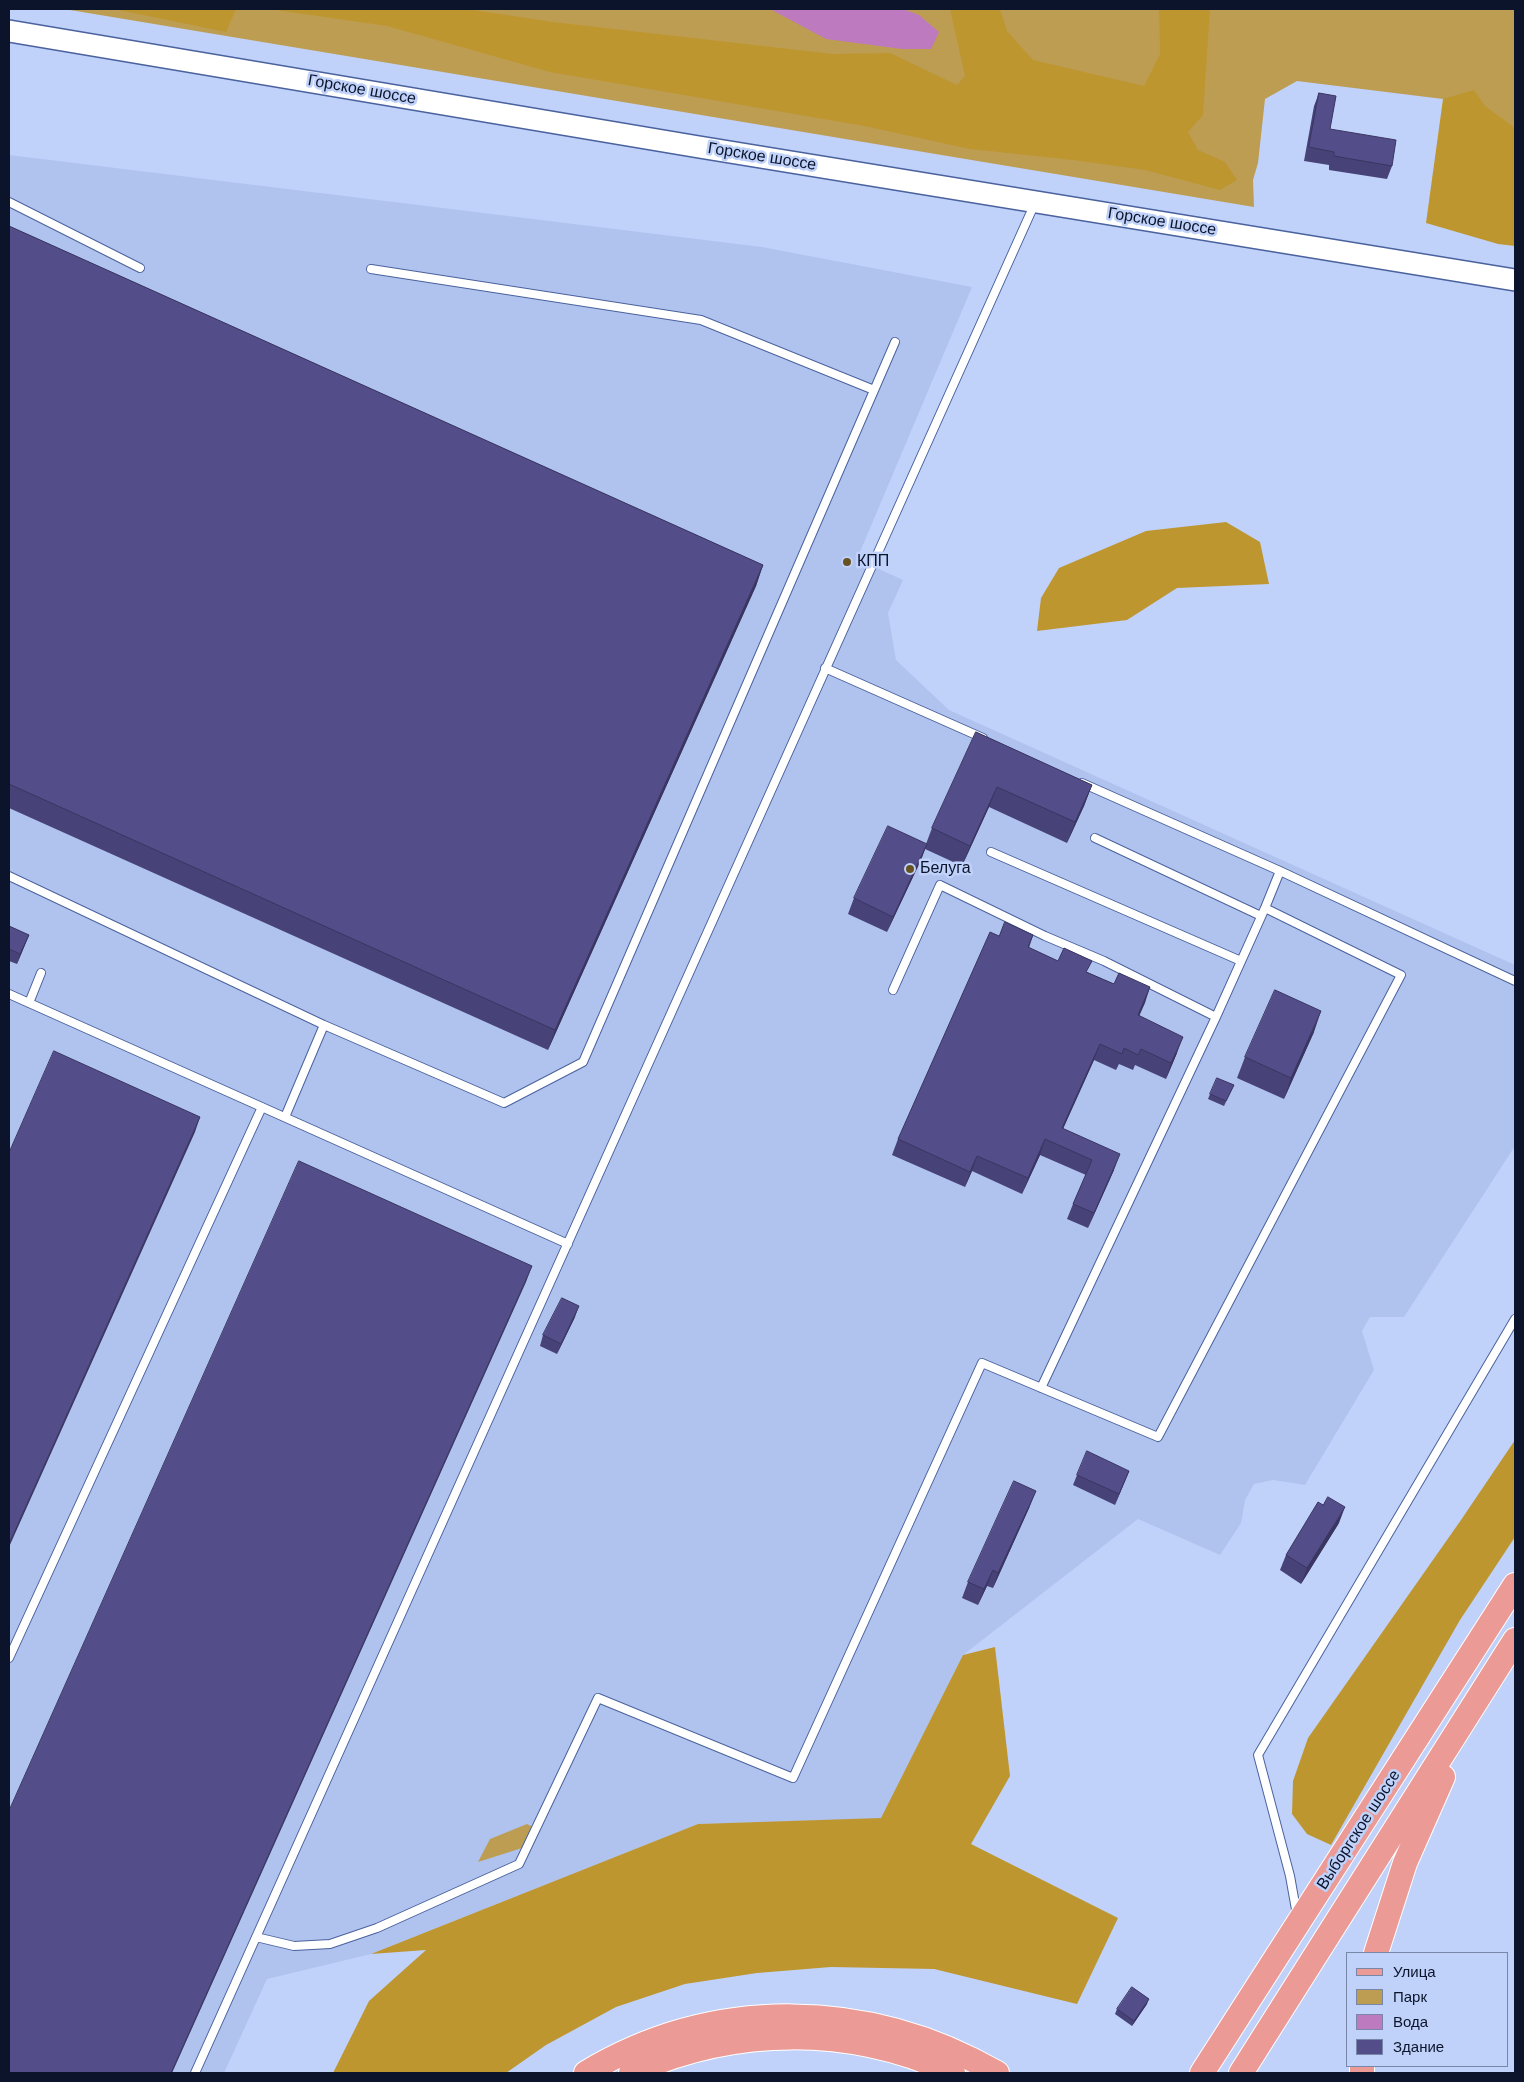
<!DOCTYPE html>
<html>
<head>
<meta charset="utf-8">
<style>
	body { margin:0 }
	#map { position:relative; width:1524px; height:2082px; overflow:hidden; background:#c0d2fa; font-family:Helvetica,sans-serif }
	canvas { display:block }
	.frame { position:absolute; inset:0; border:10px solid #0b142b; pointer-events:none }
	.legend { position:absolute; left:1346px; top:1952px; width:162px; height:115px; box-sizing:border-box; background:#c0d2fa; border:1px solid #7886a7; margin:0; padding:6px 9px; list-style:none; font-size:15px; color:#0b142b }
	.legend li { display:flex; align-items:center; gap:10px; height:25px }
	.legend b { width:25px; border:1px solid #7886a7 }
</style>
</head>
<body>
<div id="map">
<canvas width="1524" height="2082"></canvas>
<div class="frame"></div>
<ul class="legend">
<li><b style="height:6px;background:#ec9a95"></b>Улица</li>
<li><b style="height:14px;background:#bd9d52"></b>Парк</li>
<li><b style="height:14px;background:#be7abf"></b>Вода</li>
<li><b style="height:14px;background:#534d8a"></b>Здание</li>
</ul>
</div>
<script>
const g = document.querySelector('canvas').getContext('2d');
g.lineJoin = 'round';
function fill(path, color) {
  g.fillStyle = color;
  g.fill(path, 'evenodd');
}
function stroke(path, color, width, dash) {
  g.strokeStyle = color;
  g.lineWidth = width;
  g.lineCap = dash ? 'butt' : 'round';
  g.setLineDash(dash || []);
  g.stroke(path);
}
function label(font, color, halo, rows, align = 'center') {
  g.font = font + ' Helvetica,sans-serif';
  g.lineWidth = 5;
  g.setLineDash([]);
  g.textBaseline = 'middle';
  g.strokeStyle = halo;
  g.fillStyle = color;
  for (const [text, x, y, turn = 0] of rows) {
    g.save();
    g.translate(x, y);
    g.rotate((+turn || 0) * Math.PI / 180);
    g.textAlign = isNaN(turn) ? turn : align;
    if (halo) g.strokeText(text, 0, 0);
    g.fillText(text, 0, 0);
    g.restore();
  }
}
fill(new Path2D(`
	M9 155 762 247 972 287 857 559 903 580 888 613 896 660 949 710 1515 965V1146L1404 1317H1370L1362 1331 1374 1370 1305 1485 1273 1480 1254 1484 1245 1500 1241 1523 1220 1555 1138 1519 963 1655 881 1819 698 1824 371 1954 267 1979 224 2073H9Z`), '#b0c3ee');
fill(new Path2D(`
	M64 9H1515V131L1443 99 1297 81 1265 99 1258 163 1253 180 1254 207Z
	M527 1824 533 1827 522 1848 478 1862 490 1839Z`), '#bd9d52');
fill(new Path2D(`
	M114 9H236L226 32Z
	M269 9H467L553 22 833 54 890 53 957 85 965 76 950 9H1000L1007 31 1033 60 1144 86 1160 54 1159 9H1210L1203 115 1188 132 1198 150 1225 162 1237 180 1220 190 1145 170 1073 160 970 149 864 126 550 72 387 26Z
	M1474 90 1485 106 1515 128V246L1498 244 1426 223 1443 99Z
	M1226 522 1260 542 1269 584 1177 588 1127 620 1037 631 1041 598 1059 568 1146 531Z
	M1515 1440V1537L1460 1620 1331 1845 1307 1834 1292 1814 1293 1781 1308 1738 1461 1520Z
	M995 1647 1010 1776 971 1844 1118 1918 1077 2004 934 1969 831 1967 757 1973 685 1984 616 2007 546 2045 506 2073H333L369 2001 426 1950 371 1954 698 1824 881 1818 963 1655Z`), '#be9630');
fill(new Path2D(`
	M770 9H903L919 15 939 32 931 49H902L826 39Z`), '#be7abf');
const service = new Path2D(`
	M9 202 140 268
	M371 269 701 320 874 390
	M825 668 983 738
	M1082 783 1280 871 1515 981
	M1095 838 1261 916
	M991 852 1241 961
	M9 876 324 1025 504 1103 583 1062 895 342
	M893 990 940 885 1045 936 1104 961 1216 1017
	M9 994 568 1244
	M29 1003 41 973
	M285 1117 324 1025
	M1041 1388 1216 1017 1265 908
	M9 1658 262 1107
	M1297 1915 1290 1876 1258 1755 1515 1319
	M256 1937 294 1946 330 1944 377 1928 519 1864 598 1698 793 1778 982 1363 1158 1437 1401 975 1265 908 1280 871
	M195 2073 1035 203`);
const secondary = new Path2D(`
	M9 31 699 147 1515 280`);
const primary = new Path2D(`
	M1376 1953 1405 1863 1443 1777
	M1362 2066V2073
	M586 2073C714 1996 869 1999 997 2073
	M631 2073C734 2026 850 2025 953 2073
	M1202 2073 1515 1585
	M1241 2073 1515 1640`);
stroke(service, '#4a629d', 10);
stroke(secondary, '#4a629d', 24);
stroke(primary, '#fff', 26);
stroke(service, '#fff', 8);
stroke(secondary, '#fff', 21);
stroke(primary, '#ec9a95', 24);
fill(new Path2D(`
	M1319 93 1330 129 1392 166 1387 179 1329 170V165L1304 161 1314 106Z
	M9 226 763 565 756 586 548 1050 9 808Z
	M976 732 1092 785 1084 806 1067 843 989 807 962 866 925 849 921 860 887 932 848 914 854 898 926 844 932 828Z
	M9 926 29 935 17 964 9 961Z
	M1033 935 1029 948 1058 961 1087 972 1114 984 1150 987 1139 1015 1177 1053 1166 1079 1135 1065 1133 1070 1119 1064 1116 1070 1094 1060 1063 1129 1114 1170 1088 1228 1067 1219 1073 1204 1086 1175 1040 1155 1022 1194 972 1171 965 1187 892 1155 898 1139 999 936Z
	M1314 1032 1284 1099 1237 1078 1245 1057Z
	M1234 1085 1224 1106 1208 1099 1210 1094Z
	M575 1317 557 1354 540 1346 543 1335Z
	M1129 1471 1115 1505 1073 1485 1077 1475Z
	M1030 1506 993 1588 987 1586 978 1605 962 1598 968 1582Z
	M1339 1523 1301 1584 1280 1570 1286 1555Z
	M1147 2004 1132 2026 1115 2014 1117 2009Z`), '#474277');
fill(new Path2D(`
	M763 565 756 586 548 1050 555 1030Z
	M1092 785 1084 806 1067 843 1075 822Z
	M997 787 989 807 962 866 970 846Z
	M927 844 921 860 887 932 893 917Z
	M29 935 25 945 17 964 20 954Z
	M1150 987 1145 1003 1133 1030 1138 1015Z
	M1321 1011 1314 1032 1284 1099 1291 1078Z
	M1183 1037 1177 1053 1166 1079 1171 1063Z
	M1100 1044 1094 1060 1056 1144 1062 1128Z
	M200 1117 195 1132 9 1547V1544Z
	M1045 1139 1040 1155 1022 1194 1028 1178Z
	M1120 1154 1114 1170 1088 1228 1094 1213Z
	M977 1156 972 1171 965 1187 970 1172Z
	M532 1266 526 1282 172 2073H171Z
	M579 1306 575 1317 557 1354 561 1344Z
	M1129 1471 1125 1481 1115 1505 1119 1494Z
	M1036 1491 1030 1506 993 1588 998 1573Z
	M1345 1507 1339 1523 1301 1584 1307 1568Z
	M993 1570 987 1586 978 1605 984 1589Z
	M1149 1999 1147 2004 1132 2026 1134 2021Z`), '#3a3661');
const building = new Path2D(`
	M1319 93 1336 96 1330 129 1396 140 1392 166 1334 156V152L1309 147Z
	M9 226 763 565 555 1030 9 784Z
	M976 732 1092 785 1075 822 997 787 970 846 932 828Z
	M888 826 927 844 893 917 854 898Z
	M1005 922 1033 935 1028 947 1058 961 1064 948 1092 961 1086 972 1114 984 1119 973 1150 987 1138 1015 1183 1037 1171 1063 1141 1049 1138 1055 1124 1048 1122 1054 1100 1044 1062 1128 1120 1154 1094 1213 1073 1204 1092 1160 1045 1139 1028 1178 977 1156 970 1172 898 1139 990 932 999 936Z
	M9 926 29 935 20 954 9 949Z
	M1275 990 1321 1011 1291 1078 1245 1057Z
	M54 1051 200 1117 9 1544V1153Z
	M1217 1078 1234 1085 1226 1101 1210 1094Z
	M299 1161 532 1266 171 2073H9V1811Z
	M562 1298 579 1306 561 1344 543 1335Z
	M1087 1451 1129 1471 1119 1494 1077 1475Z
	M1014 1481 1036 1491 998 1573 993 1570 984 1589 968 1582Z
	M1328 1497 1345 1507 1307 1568 1286 1555 1318 1502 1323 1505Z
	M1132 1987 1149 1999 1134 2021 1117 2009Z`);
fill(building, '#534d8a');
stroke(building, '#3a3661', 1);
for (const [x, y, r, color] of [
	[847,562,5,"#675321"],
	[910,869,5,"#675321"]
]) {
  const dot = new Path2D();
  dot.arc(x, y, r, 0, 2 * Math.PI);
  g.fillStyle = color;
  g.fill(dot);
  stroke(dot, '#c0d2fa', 2);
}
label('16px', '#0b142b', '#c0d2fa', [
	["Горское шоссе",362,90,10],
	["Горское шоссе",762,157,9],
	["Горское шоссе",1162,222,9],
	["Выборгское шоссе",1359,1830,-57]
]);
label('16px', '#0b142b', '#c0d2fa', [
	["КПП",857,562],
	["Белуга",920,869]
], 'left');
</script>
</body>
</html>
